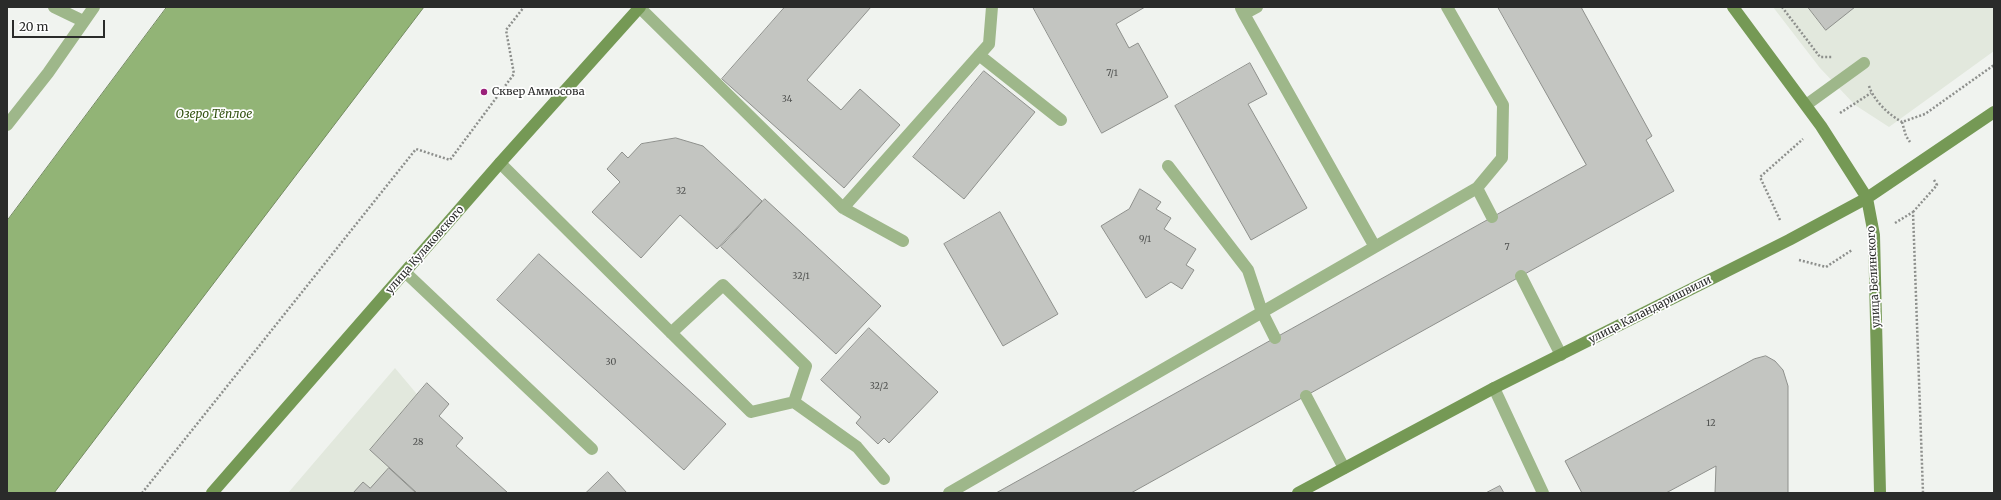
<!DOCTYPE html>
<html>
<head>
<meta charset="utf-8">
<style>
	body { margin:0 }
	#map { position:relative; width:2001px; height:500px; overflow:hidden; background:#f0f3ef; font-family:Merriweather,serif }
	canvas { display:block }
	.frame { position:absolute; inset:0; border:8px solid #2a2b2a; pointer-events:none }
	.scale { position:absolute; left:12px; top:20px; width:93px; height:18px; box-sizing:border-box; border:2px solid #2a2b2a; border-top:0; padding-left:5px; font-size:12px; line-height:14px; white-space:nowrap; color:#2a2b2a; -webkit-text-stroke:3px #fff; paint-order:stroke }
</style>
</head>
<body>
<div id="map">
<canvas width="2001" height="500"></canvas>
<div class="frame"></div>
<div class="scale">20 m</div>
</div>
<script>
const g = document.querySelector('canvas').getContext('2d');
g.lineJoin = 'round';
function fill(path, color) {
  g.fillStyle = color;
  g.fill(path, 'evenodd');
}
function stroke(path, color, width, dash) {
  g.strokeStyle = color;
  g.lineWidth = width;
  g.lineCap = dash ? 'butt' : 'round';
  g.setLineDash(dash || []);
  g.stroke(path);
}
function label(font, color, halo, rows, align = 'center') {
  g.font = font + ' Merriweather,serif';
  g.lineWidth = 3.5;
  g.setLineDash([]);
  g.textBaseline = 'middle';
  g.strokeStyle = halo;
  g.fillStyle = color;
  for (const [text, x, y, turn = 0] of rows) {
    g.save();
    g.translate(x, y);
    g.rotate((+turn || 0) * Math.PI / 180);
    g.textAlign = isNaN(turn) ? turn : align;
    if (halo) g.strokeText(text, 0, 0);
    g.fillText(text, 0, 0);
    g.restore();
  }
}
fill(new Path2D(`
	M1773 7H1994V51L1889 127 1855 105 1820 68Z
	M395 368 416 393 437 412 418 434 485 493H288Z`), '#e2e8dd');
const water = new Path2D(`
	M167 7H424L54 493H7V221Z`);
fill(water, '#92b476');
stroke(water, '#738b5f', 1);
const building = new Path2D(`
	M785 7H871L807 80 841 110 860 89 900 125 844 188 722 79Z
	M1033 7H1145L1116 24 1129 48 1138 43 1168 97 1102 133Z
	M1498 7H1581L1652 136 1646 140 1674 191 1131 493H996L1586 165Z
	M1808 7H1855L1826 30Z
	M1250 63 1267 94 1248 104 1307 208 1251 240 1175 106Z
	M984 71 1035 112 964 199 913 157Z
	M676 138 703 146 762 201 717 249 680 215 641 258 592 212 620 182 607 169 622 152 628 158 641 144Z
	M1140 189 1161 202 1156 209 1171 218 1164 229 1196 249 1186 265 1194 270 1182 289 1171 282 1146 298 1101 226 1129 209Z
	M765 199 881 306 836 354 721 247Z
	M1000 212 1058 314 1003 346 944 244Z
	M539 254 726 424 684 470 497 300Z
	M869 328 938 392 889 443 884 438 878 444 856 423 861 417 821 380Z
	M1766 356 1775 361 1783 370 1788 386V493H1715L1716 466 1666 493H1582L1565 461 1754 359Z
	M427 383 449 404 439 416 463 438 456 446 508 493H417L370 450Z
	M389 468 416 493H353L363 482 370 488Z
	M608 472 627 493H586Z
	M1500 486 1504 493H1486Z`);
fill(building, '#c3c5c1');
stroke(building, '#8e908c', 1);
stroke(new Path2D(`
	M1782 7 1820 57H1833
	M1869 86C1874 101 1889 115 1902 122L1925 114 1994 65
	M1840 113 1871 93
	M1902 122 1906 136 1910 142
	M1913 212 1937 185 1934 180
	M1780 220 1760 177 1803 139
	M1895 223 1913 212 1923 493
	M1799 260 1826 267 1852 250
	M142 493 416 149 450 160 514 74 506 30 524 7`), '#8d8f8c', 2.5, [2, 2]);
stroke(new Path2D(`
	M54 7 83 21
	M639 7 843 208 903 241
	M1241 8 1244 14 1257 7
	M1244 14 1375 247
	M979 55 1061 120
	M1806 105 1864 63
	M500 163 751 412 794 402 857 447 884 479
	M1168 166 1248 270 1262 312 1275 338
	M1477 188 1492 217
	M843 208 989 44 992 7
	M406 273 592 449
	M1521 276 1561 355
	M671 333 723 285 806 366 794 402
	M1494 388 1543 493
	M1306 396 1344 468
	M949 493 1477 188 1502 158 1503 105 1447 7`), '#9eb78a', 12);
stroke(new Path2D(`
	M7 125 48 73 94 7`), '#9eb78a', 12);
stroke(new Path2D(`
	M1733 7 1821 126 1867 198 1874 235 1880 493
	M212 493 500 163 640 7
	M1298 493 1494 388 1789 240 1867 198 1994 112`), '#759955', 12);
for (const [x, y, r, color] of [
	[484,92,4,"#9a2079"]
]) {
  const dot = new Path2D();
  dot.arc(x, y, r, 0, 2 * Math.PI);
  g.fillStyle = color;
  g.fill(dot);
  stroke(dot, '#fff', 1.5);
}
label('9px', '#505250', null, [
	["7/1",1112,73],
	["34",787,99],
	["32",681,191],
	["9/1",1145,239],
	["7",1507,247],
	["32/1",801,276],
	["30",611,362],
	["32/2",879,386],
	["12",1711,423],
	["28",418,442]
]);
label('11px', '#2a2b2a', '#fff', [
	["Сквер Аммосова",492,92]
], 'left');
label('11px', '#2a2b2a', '#fff', [
	["улица Кулаковского",425,250,-49],
	["улица Белинского",1874,277,-93],
	["улица Каландаришвили",1650,310,-27]
]);
label('italic 12px', '#355413', '#fff', [
	["Озеро Тёплое",214,115]
]);
</script>
</body>
</html>
